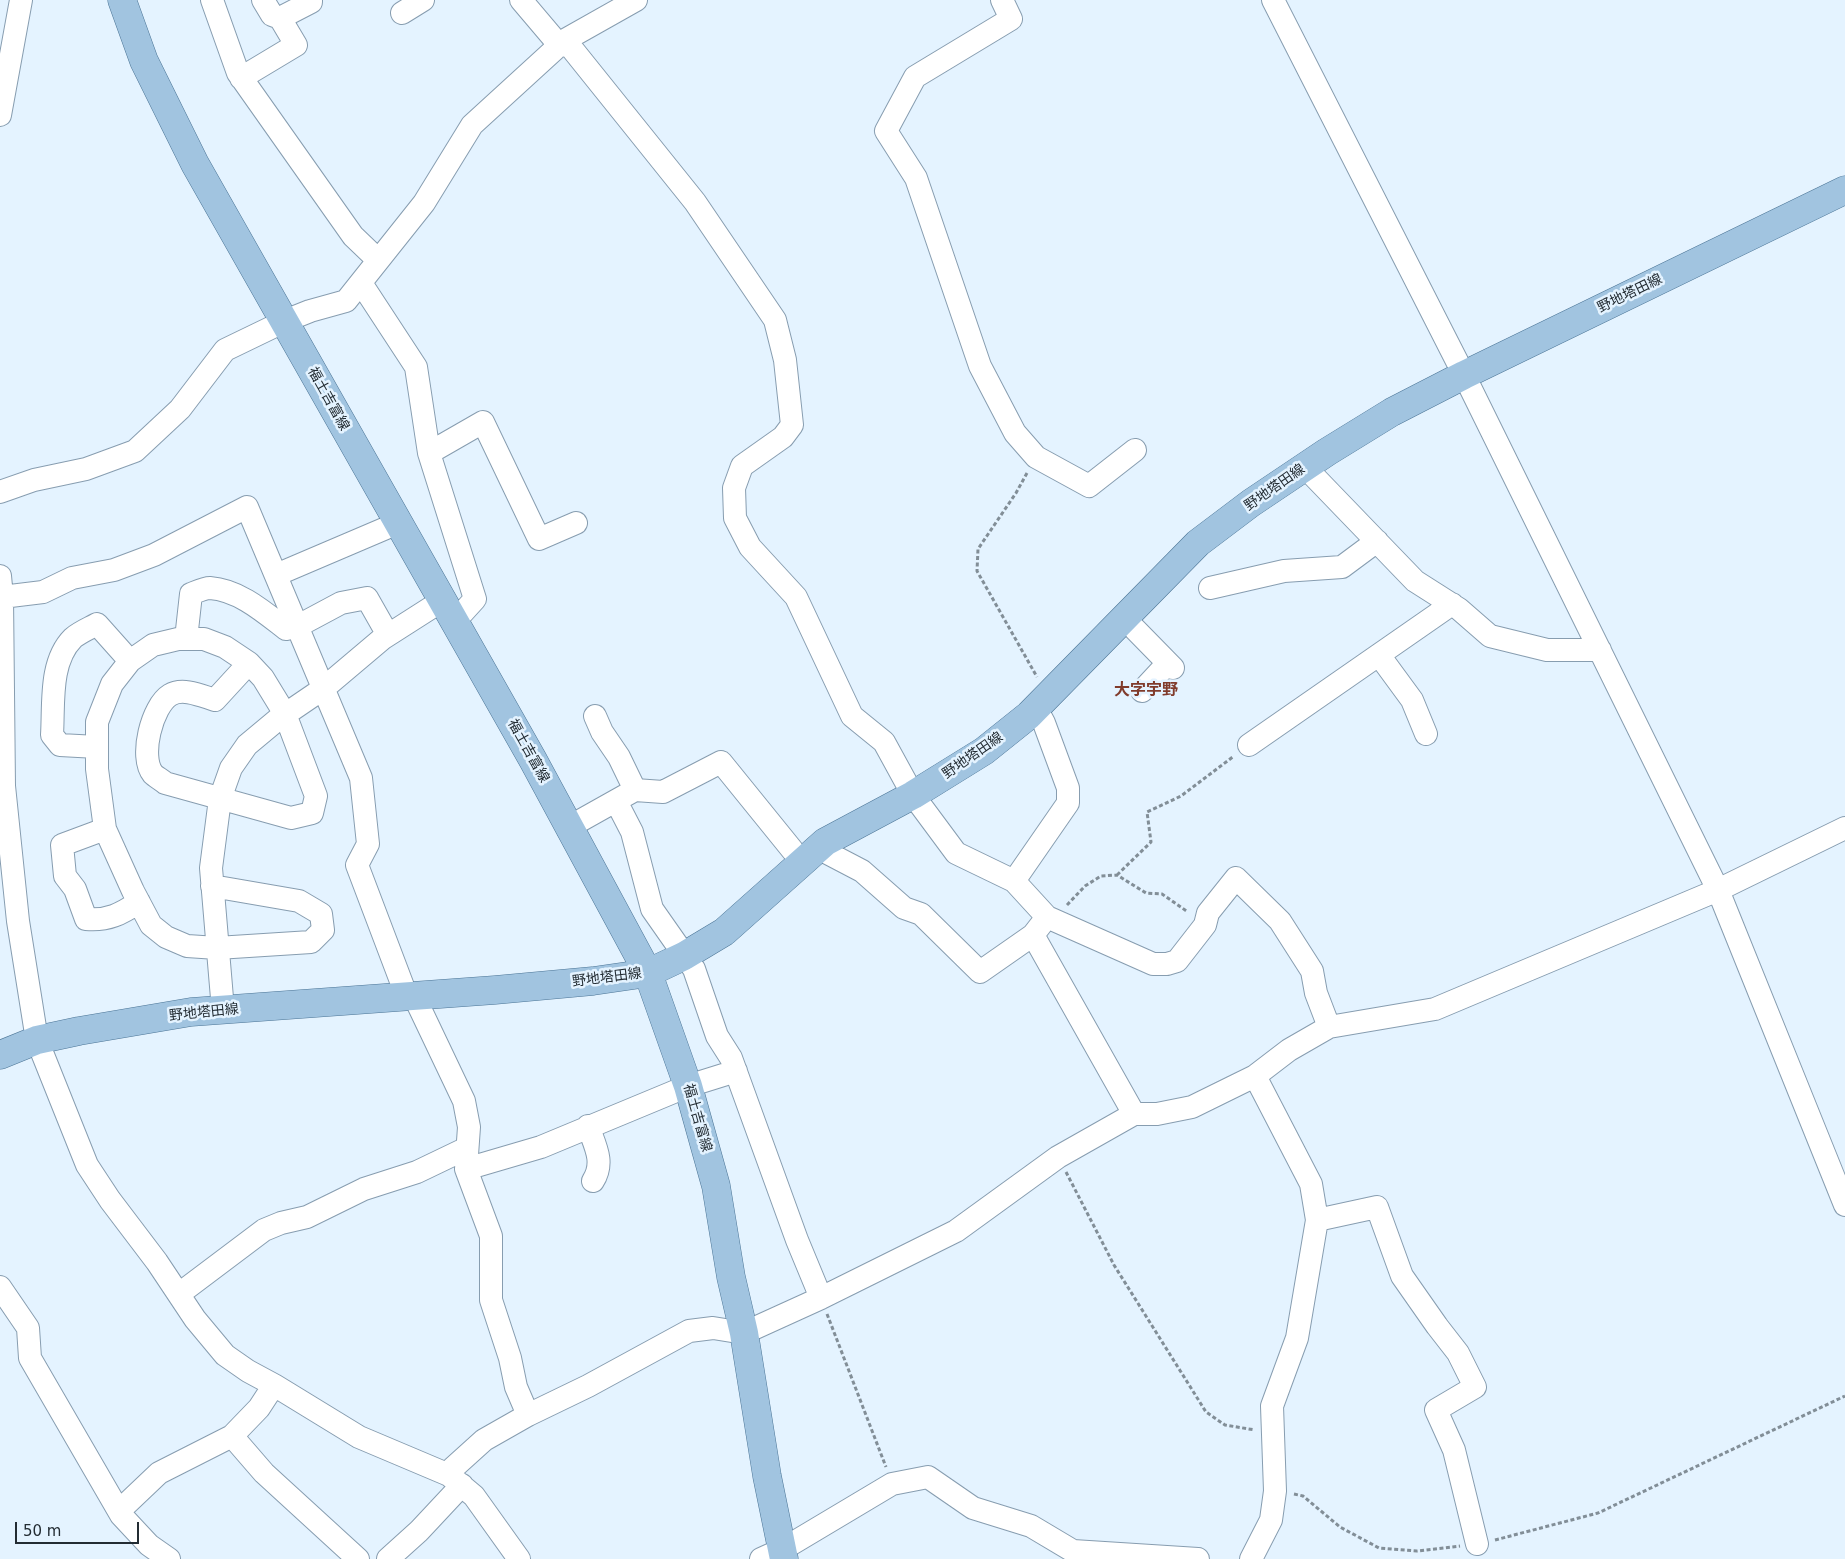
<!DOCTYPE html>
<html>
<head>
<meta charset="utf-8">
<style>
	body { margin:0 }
	#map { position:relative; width:1845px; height:1559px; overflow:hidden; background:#e4f3ff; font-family:"DejaVu Sans",sans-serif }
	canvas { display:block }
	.scale { position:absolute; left:15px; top:1522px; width:124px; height:22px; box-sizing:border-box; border:2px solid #232c33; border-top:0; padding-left:6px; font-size:15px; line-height:18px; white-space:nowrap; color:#232c33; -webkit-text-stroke:4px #e4f3ff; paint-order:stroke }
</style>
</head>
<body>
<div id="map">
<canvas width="1845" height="1559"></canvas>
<div class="scale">50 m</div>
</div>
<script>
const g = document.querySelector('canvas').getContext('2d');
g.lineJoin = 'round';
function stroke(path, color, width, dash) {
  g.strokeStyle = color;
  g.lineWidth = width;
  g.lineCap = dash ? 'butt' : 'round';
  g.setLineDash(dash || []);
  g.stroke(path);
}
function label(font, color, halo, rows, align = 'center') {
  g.font = font + ' "DejaVu Sans","Noto Sans JP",sans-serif';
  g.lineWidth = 5;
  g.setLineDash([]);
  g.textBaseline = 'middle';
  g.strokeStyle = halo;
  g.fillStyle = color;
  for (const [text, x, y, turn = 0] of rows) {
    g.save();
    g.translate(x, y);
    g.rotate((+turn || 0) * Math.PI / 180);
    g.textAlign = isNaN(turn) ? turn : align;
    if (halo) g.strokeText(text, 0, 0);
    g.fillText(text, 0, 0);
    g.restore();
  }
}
const minor = new Path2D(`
	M212 0 238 73 353 236 378 260
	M263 0 272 15 280 18 311 2V0
	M521 0 560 46
	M1002 0 1011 19 915 77 886 131 916 178 980 366 1015 433 1036 457 1089 486 1135 450
	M1273 0 1464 375 1718 890 1845 1205
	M402 13 423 0
	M565 40 695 202 775 320 785 360 792 425 783 437 742 466 734 488 735 518 750 547 796 597 852 716 884 742 913 795 956 853 1014 881 1047 917 1033 935 1134 1114
	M241 78 296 45 280 18
	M0 115 21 0
	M361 283 416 367 429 453
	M1305 467 1415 581 1459 609 1490 636 1547 650H1600
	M0 492 34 480 86 469 135 451 180 409 225 350 285 321 310 311 346 301 424 203 472 125 565 40 636 0
	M276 575 398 523
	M0 576 2 597 4 786 18 921 37 1040 87 1165 110 1200 157 1262 195 1319 225 1355 248 1371 274 1385 359 1437 449 1475 474 1496 519 1559
	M1210 588 1284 571 1342 567 1377 541
	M2 597 43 592 72 578 114 570 154 555 247 507 361 778 368 844 357 865 407 997
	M1124 618 1173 668
	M455 621 475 599 429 453 483 422 539 539 576 523
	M186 639 191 594C196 592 204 588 210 588 239 590 264 612 286 629L298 626 341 603 367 598 388 635
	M1379 655 1412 700 1426 734
	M249 663 263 678 285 714 316 796 312 813 291 818 165 783C162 780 156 777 153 774 139 757 152 706 170 695 183 687 202 696 215 700Z
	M1142 691 1168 663
	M595 716 602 732 619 757 635 790
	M1249 745 1452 604
	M97 747 60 745 52 735C54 704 49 662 73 638 80 632 90 628 97 624L130 661
	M616 801 632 832 652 909 694 969 717 1036 731 1058 797 1240 821 1298
	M569 827 635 790 663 792 721 762 802 862
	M105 829 62 845 65 876 75 889 86 919C108 921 121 914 139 902
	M818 848 862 871 904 908 921 914 980 972 1033 935
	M1014 881 1068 803V788L1044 723 1036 708
	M212 886 299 901 321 914 323 930 311 942 217 948 187 946 166 937 151 925 133 891 105 829 97 769V722L112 684 130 661 153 645 178 639H204L225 647 249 663
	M1047 917 1153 964H1167L1177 961 1205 925 1208 913 1236 878 1280 921 1312 971 1316 993 1329 1027
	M414 996 464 1101 469 1127 466 1169 491 1236V1300L510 1358 516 1387 528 1415
	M223 1010 211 868 220 799 231 768 247 745 277 720 324 688 382 639 443 600
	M588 1126C595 1146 605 1162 593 1181
	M466 1169 541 1147 688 1086 736 1071
	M1317 1220 1377 1207 1402 1276 1437 1326 1458 1353 1475 1387 1436 1410 1454 1450 1477 1544
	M0 1287 28 1328 30 1358 121 1515 149 1545 169 1559
	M179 1294 264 1230 281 1223 307 1217 364 1189 417 1172 467 1148
	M232 1436 264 1473 358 1559
	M453 1468 484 1440 528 1415 588 1386 689 1331 713 1328 744 1333 821 1298 956 1231 1058 1157 1134 1114H1157L1192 1107 1255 1076 1289 1050 1329 1027 1435 1009 1718 890 1845 828
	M119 1511 159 1473 232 1436 259 1408 274 1385
	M388 1559 419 1531 462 1485
	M761 1559 783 1549 892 1484 928 1477 973 1508 1031 1526 1073 1551 1198 1559
	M1251 1559 1271 1520 1275 1491 1272 1406 1297 1338 1317 1220 1311 1184 1255 1076`);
const major = new Path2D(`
	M122 0 144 61 195 164 533 760 648 973 688 1086 716 1186 731 1277 744 1333 767 1476 784 1559
	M0 1055 37 1040 79 1031 191 1012 495 990 593 981 648 973 684 956 724 932 825 842 913 795 984 751 1029 715 1198 543 1251 503 1327 452 1392 412 1464 375 1845 190`);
stroke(minor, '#879db0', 24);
stroke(major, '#4c7596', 29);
stroke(new Path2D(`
	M1027 473 1016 493 978 549 977 571 1037 677
	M1117 875 1151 842 1147 812 1181 796 1234 756
	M1067 905 1085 886 1101 876 1117 875 1146 893 1162 894 1188 912
	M1066 1172 1114 1265 1206 1412 1225 1425 1255 1430
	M827 1314 886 1467
	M1294 1494 1303 1496 1340 1527 1379 1548 1417 1551 1460 1546
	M1495 1540 1598 1513 1845 1396`), '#828e97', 3, [4, 2.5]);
stroke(minor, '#fff', 22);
stroke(major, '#a1c4e0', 28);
label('14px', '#232c33', '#e4f3ff', [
	["野地塔田線",1630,294,-26],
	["福土吉富線",328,399,61],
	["野地塔田線",1275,488,-35],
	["福土吉富線",528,751,61],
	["野地塔田線",973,756,-35],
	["野地塔田線",607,978,-7],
	["野地塔田線",204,1013,-6],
	["福土吉富線",697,1118,74]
]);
label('bold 16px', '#803b2b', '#e4f3ff', [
	["大字宇野",1146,691]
]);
</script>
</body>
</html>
